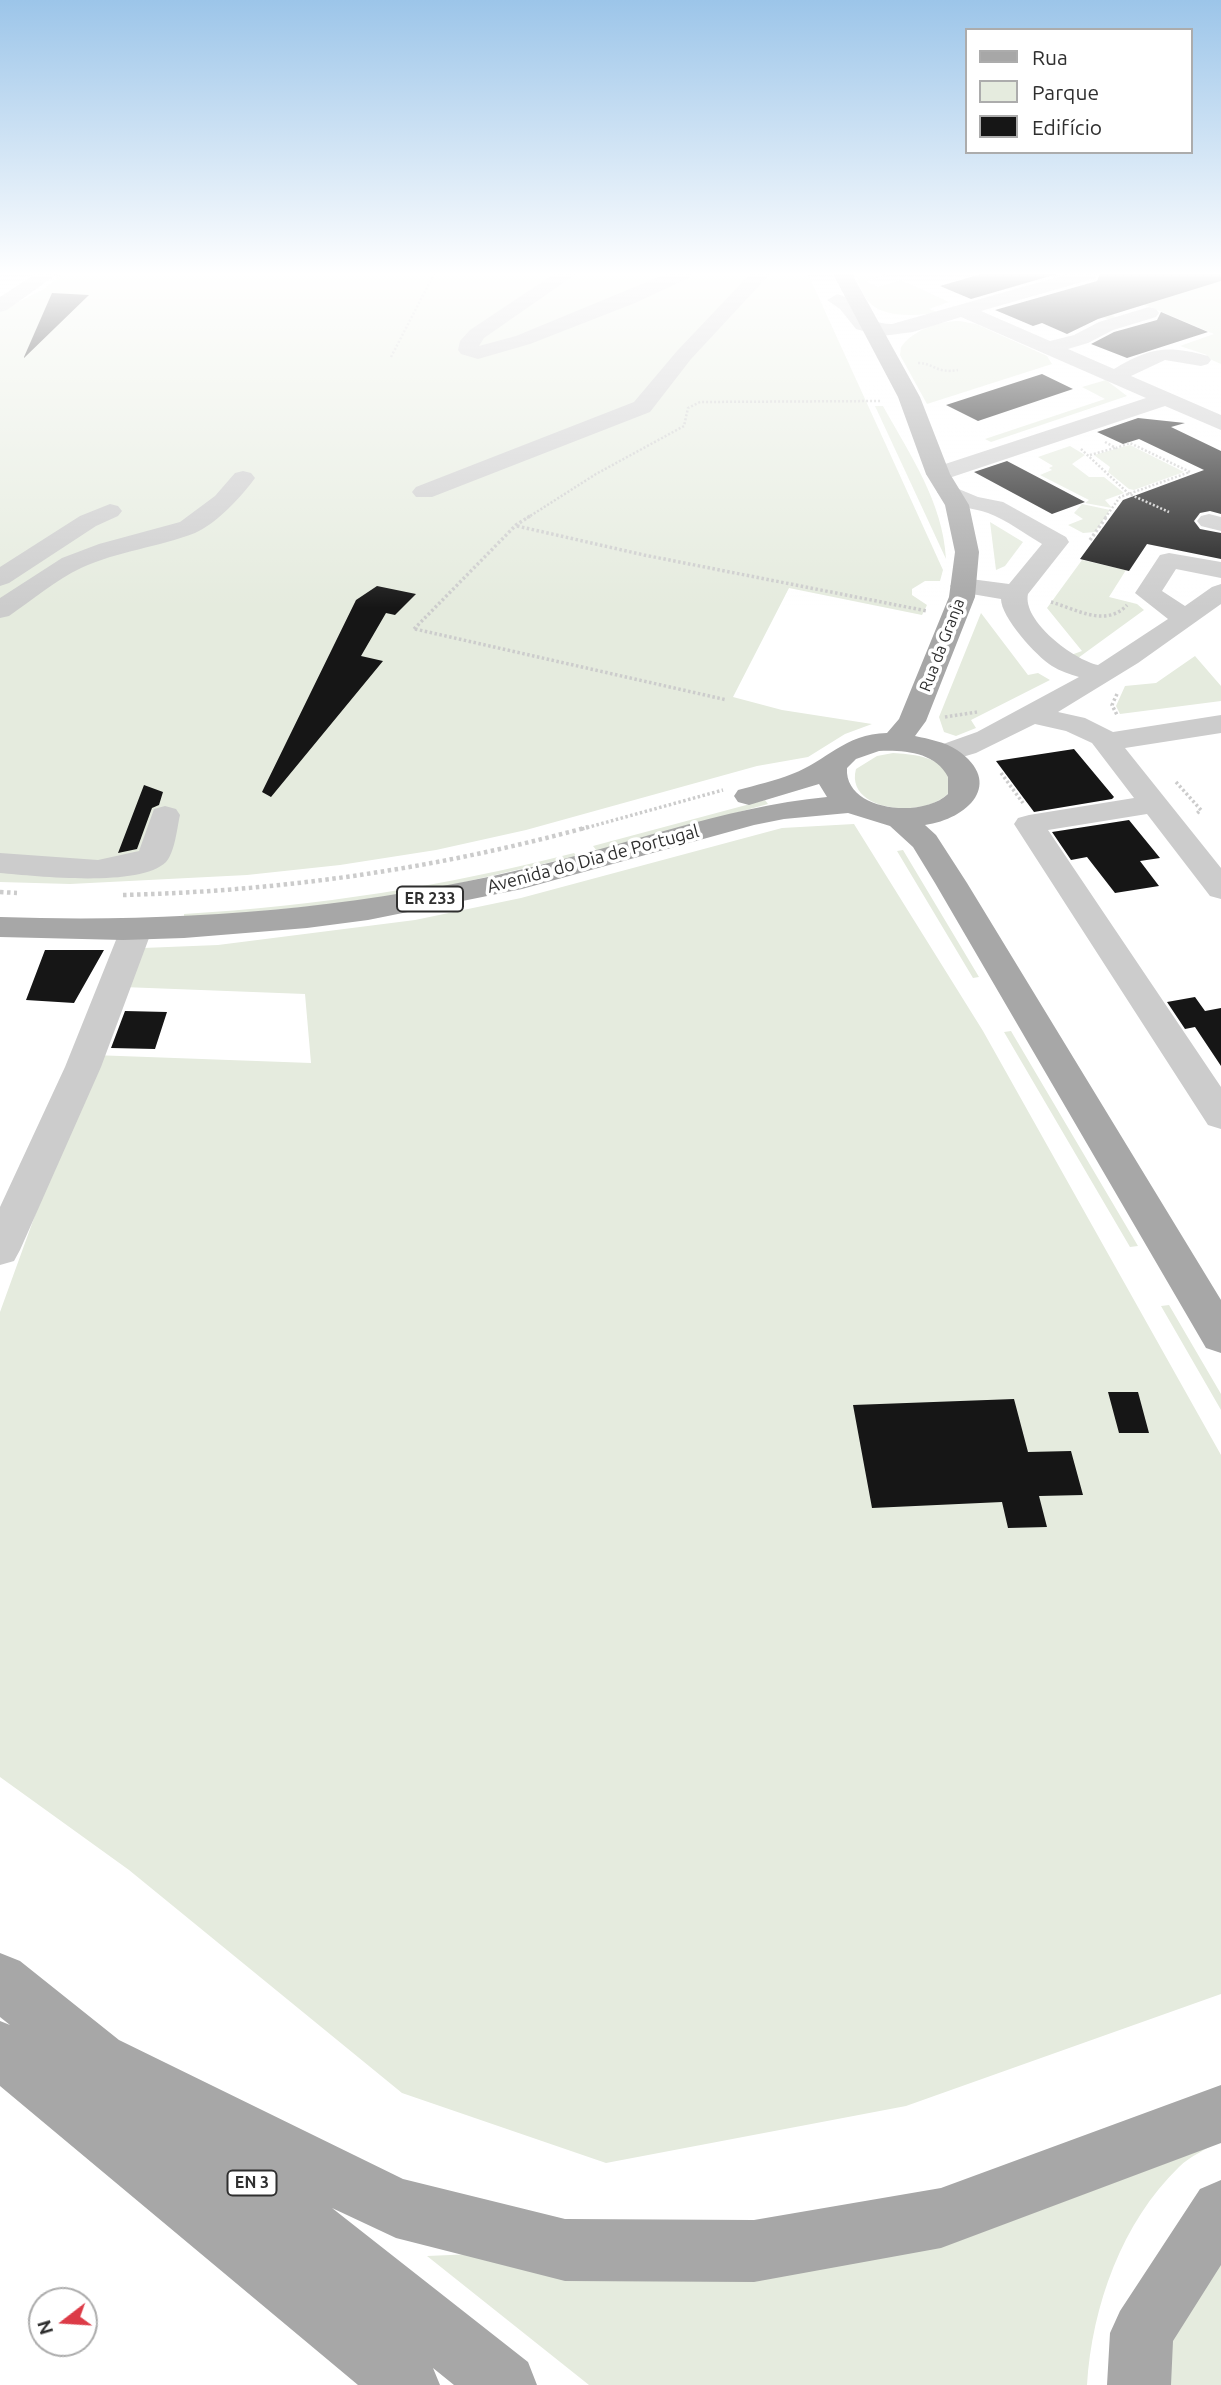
<!DOCTYPE html>
<html>
<head>
<meta charset="utf-8">
<style>
	body { margin:0 }
	#map { position:relative; width:1221px; height:2385px; overflow:hidden; background:#fff; font-family:Ubuntu,sans-serif }
	canvas { display:block }
	.legend { position:absolute; left:965px; top:28px; width:228px; height:126px; box-sizing:border-box; background:#fff; border:2px solid #acacac; margin:0; padding:9px 12px; list-style:none; font-size:21px; color:#2f2f2f }
	.legend li { display:flex; align-items:center; gap:14px; height:35px }
	.legend b { width:35px; border:2px solid #acacac }
	.north { position:absolute; left:28px; top:2287px; width:70px; height:70px; box-sizing:border-box; background:#fff; border:2px solid #acacac; border-radius:50%; rotate:253deg; font-size:19px; font-weight:700; line-height:28px; text-align:center; color:#2f2f2f }
	.north::after { content:''; display:block; margin:auto; width:24px; height:32px; background:#dc3b47; clip-path:polygon(50% 0,100% 100%,50% 72%,0 100%) }
</style>
</head>
<body>
<div id="map">
<canvas width="1221" height="2385"></canvas>
<ul class="legend">
<li><b style="height:9px;background:#a7a7a7"></b>Rua</li>
<li><b style="height:19px;background:#e5ebde"></b>Parque</li>
<li><b style="height:19px;background:#161616"></b>Edifício</li>
</ul>
<div class="north">N</div>
</div>
<script>
const g = document.querySelector('canvas').getContext('2d');
g.lineJoin = 'round';
function fill(path, color) {
  g.fillStyle = color;
  g.fill(path, 'evenodd');
}
function stroke(path, color, width, dash) {
  g.strokeStyle = color;
  g.lineWidth = width;
  g.lineCap = dash ? 'butt' : 'round';
  g.setLineDash(dash || []);
  g.stroke(path);
}
function label(font, color, halo, rows, align = 'center') {
  g.font = font + ' Ubuntu,sans-serif';
  g.lineWidth = 7;
  g.setLineDash([]);
  g.textBaseline = 'middle';
  g.strokeStyle = halo;
  g.fillStyle = color;
  for (const [text, x, y, turn = 0] of rows) {
    g.save();
    g.translate(x, y);
    g.rotate((+turn || 0) * Math.PI / 180);
    g.textAlign = isNaN(turn) ? turn : align;
    if (halo) g.strokeText(text, 0, 0);
    g.fillText(text, 0, 0);
    g.restore();
  }
}
fill(new Path2D(`
	M62 274H808L943 570 940 581H925L912 589V595L927 605 922 615 789 588 733 697 782 710 872 724 845 734 808 757 757 766 526 830 436 850 340 865 247 875 70 884 0 882V311L44 289Z
	M855 274H883L886 275 866 281 878 287 901 280 949 302 929 309 937 312C920 316 885 318 871 304 863 297 859 284 855 274Z
	M1221 279V364L1205 357 1207 355 1180 346 1214 334 1143 304 1111 315 1116 317 1110 320 1057 299Z
	M959 321 976 324 1047 356 1052 364 927 404 900 355 901 347C913 330 939 321 959 321Z
	M1106 380 1127 396 991 442 985 439 1105 399 1082 387Z
	M875 406H883C910 455 943 502 946 559Z
	M1130 445 1184 472 1134 490 1129 489 1108 472 1110 467 1094 455Z
	M1070 446 1085 455 1072 464 1089 477H1104L1124 493 1105 500 1112 508 1085 503 1089 500 1040 475 1052 470 1049 468 1053 466 1038 457Z
	M1082 504 1110 510 1095 532 1083 533 1068 525 1083 519 1074 513Z
	M990 522 1023 542 1005 566 996 570Z
	M1082 560 1126 570 1109 597 1137 604 1144 610 1078 658 1071 655 1082 651 1047 608Z
	M981 613 1028 675 1038 673 1050 680 971 720 976 728 956 736 944 732 939 717Z
	M1195 656 1221 686V701L1120 714 1116 706 1125 686 1156 683Z
	M893 753C910 754 938 756 948 773 950 777 951 785 951 790 930 820 844 813 856 769L877 756Z
	M765 800 768 804 597 851 593 846Z
	M854 824 983 1031 1221 1455V1994L906 2106 606 2163 402 2093 129 1870 0 1777V1312L93 1055 311 1063 305 994 123 987 143 948 218 945 415 920 521 898 782 828Z
	M903 850 979 977 973 978 897 851Z
	M574 853 577 856 443 887 353 902 184 919V914C317 906 446 886 574 853Z
	M1011 1031 1138 1246 1130 1247 1004 1032Z
	M1169 1305 1221 1394V1410L1161 1306Z
	M1220 2141C1207 2149 1190 2156 1179 2167 1122 2222 1092 2306 1087 2385H589L427 2256 565 2250 754 2251Z
	M1221 2210V2385H1139Z`), '#e5ebde');
fill(new Path2D(`
	M981 274H1057L971 299 940 286Z
	M1100 274H1221V281L1098 319 1067 334 1042 323 1033 326 995 310 1097 281Z
	M52 293 89 295 24 358V357Z
	M1161 312 1208 332 1127 358 1091 344 1114 332 1157 320Z
	M1042 374 1073 389 978 421 946 405Z
	M1138 418 1185 423 1171 427 1221 451V514L1210 511 1200 513 1194 521 1200 529 1221 533V559L1147 544 1129 571 1080 559 1123 500 1204 470 1139 439 1123 444 1097 432Z
	M1007 461 1085 502 1052 514 974 472Z
	M377 586 416 594 395 615 386 613 361 656 383 661 271 797 262 792 356 600Z
	M1074 749 1114 797 1112 799 1034 812 996 761Z
	M144 785 163 792 159 805 152 808 137 849 118 853Z
	M1129 820 1160 858 1140 861 1159 886 1115 893 1087 857 1071 860 1052 832Z
	M45 950H104L74 1003 26 1000Z
	M1195 997 1205 1011 1221 1008V1066L1195 1027 1185 1029 1167 1002Z
	M125 1011 167 1012 155 1049 111 1048Z
	M1108 1392H1138L1149 1433H1119Z
	M1014 1399 1028 1452 1071 1451 1083 1495 1039 1496 1047 1527 1008 1528 1002 1502 872 1508 853 1405Z`), '#161616');
stroke(new Path2D(`
	M391 357 434 274
	M918 363C934 363 936 374 958 370
	M1105 442 1116 448 1130 443 1190 472 1120 497 1105 518
	M1081 449 1129 494 1169 512
	M1090 455 1115 448
	M527 518 596 474 684 426 688 408 700 402 882 401`), '#ccc', 2.5, [2, 2]);
stroke(new Path2D(`
	M517 526 644 555 927 611
	M1090 540 1107 516
	M1051 602C1076 609 1106 628 1127 605
	M414 629 516 525 530 516
	M415 629 727 700
	M1117 694 1112 705 1117 715
	M945 717 977 712
	M1001 773 1023 803
	M1176 782 1201 810 1196 814
	M582 829 723 790`), '#ccc', 3.5, [2.5, 2.5]);
stroke(new Path2D(`
	M0 892 17 893
	M123 895C282 891 435 869 588 827`), '#ccc', 4.5, [3.5, 3.5]);
fill(new Path2D(`
	M35 274H57L7 310 0 312V297Z
	M554 274H576L484 338 479 346 516 336 666 274H691L689 278 635 303 530 344 478 359 461 354 458 350 460 341 470 330Z
	M750 274H770L691 359 650 412 432 497H416L412 492 416 487 634 402 677 351Z
	M1068 274H1098L1096 278 981 311 1050 341 1074 335 1099 322 1149 307 1156 309 1159 313 1156 317 1113 330 1088 343 1068 349 1114 369C1150 347 1168 345 1208 356L1211 360 1208 364 1201 366 1165 360 1131 376 1221 415V430L1165 406 946 479H930L926 474 930 469 1146 398 961 317 913 332 882 336 856 329 840 309 827 300 837 294C864 301 860 324 892 324Z
	M243 471 251 473 255 478C242 496 216 524 195 533 159 547 118 551 81 568 56 580 32 600 9 616L0 618V598L62 558 99 544 180 522 215 496 235 473Z
	M949 485 978 497 1003 502 1066 537 1069 542 1028 594C1022 621 1074 660 1098 665L1168 619 1135 593 1160 555 1169 553 1221 562V578L1176 569 1162 591 1185 606 1212 587 1221 584V604L1138 663 1058 712 1085 718 1113 732 1221 715V733L1125 748 1221 868V899L1210 896 1147 814 1048 830 1221 1087V1129L1208 1125 1014 824 1018 818 1029 815 1134 798 1092 743 1066 731 1035 724 976 753 942 763 932 760 927 754 932 748 977 732 1079 677C1069 674 1060 671 1052 666 1036 656 1001 617 1001 599L954 591 950 586 954 581 963 578 1009 584 1042 544C1025 534 1007 520 988 513 972 507 949 508 937 492L941 487Z
	M110 504 118 506 122 511 118 516 96 526 9 583 0 586V567L80 516Z
	M1209 514 1221 517V531L1201 526 1197 521 1201 516Z
	M165 806 176 809 180 815C177 828 175 852 166 862 140 888 35 876 0 873V853L98 860 139 851 154 809Z
	M136 920 148 923 152 930 101 1067 20 1250 14 1261 0 1265V1207L65 1067 120 930 124 923Z`), '#ccc');
fill(new Path2D(`
	M833 274H852L920 397 950 474 969 505 979 552 975 597 926 721 915 736C929 739 945 742 957 750 1005 783 968 819 925 825L936 835 967 883 1221 1300V1353L1206 1348 935 883 913 847 890 826 848 813 784 819 754 825 522 889 368 920 307 928 184 938 123 940 0 937V917C176 923 348 910 519 870 622 847 722 807 827 797L819 784 749 805 738 802 734 796 738 790C756 785 775 781 792 774 827 761 844 734 887 733L899 719 949 597 955 552 945 505 926 474 898 397ZM879 751C904 750 935 752 948 777V794C922 819 844 811 847 768L856 759Z
	M0 1953 20 1961 119 2040 403 2179 565 2219 754 2220 941 2188 1221 2085V2143L941 2248 754 2282 565 2281 396 2238 332 2208 528 2362 537 2385H454L433 2368 440 2385H358L0 2086V2021L10 2025 0 2017Z
	M1221 2180V2265L1173 2341 1171 2385H1107L1110 2333 1120 2311 1200 2189Z`), '#a7a7a7');
const sky = g.createLinearGradient(0, 0, 0, 608);
sky.addColorStop(0, '#9cc5e9');
sky.addColorStop(0.45, '#fff');
sky.addColorStop(1, '#ffffff00');
g.fillStyle = sky;
g.fillRect(0, 0, 1221, 608);
label('16px', '#2f2f2f', '#fff', [
	["Rua da Granja",942,645,-69]
]);
for (const [x, y, w] of [
	[430,899,66],
	[252,2183,49]
]) {
  const box = new Path2D();
  box.roundRect(x - w / 2, y - 12.5, w, 25, 5);
  g.fillStyle = '#fff';
  g.fill(box);
  stroke(box, '#2f2f2f', 2);
}
label('bold 16px', '#2f2f2f', null, [
	["ER 233",430,899],
	["EN 3",252,2183]
]);
label('18px', '#2f2f2f', '#fff', [
	["Avenida do Dia de Portugal",593,859,-15]
]);
</script>
</body>
</html>
